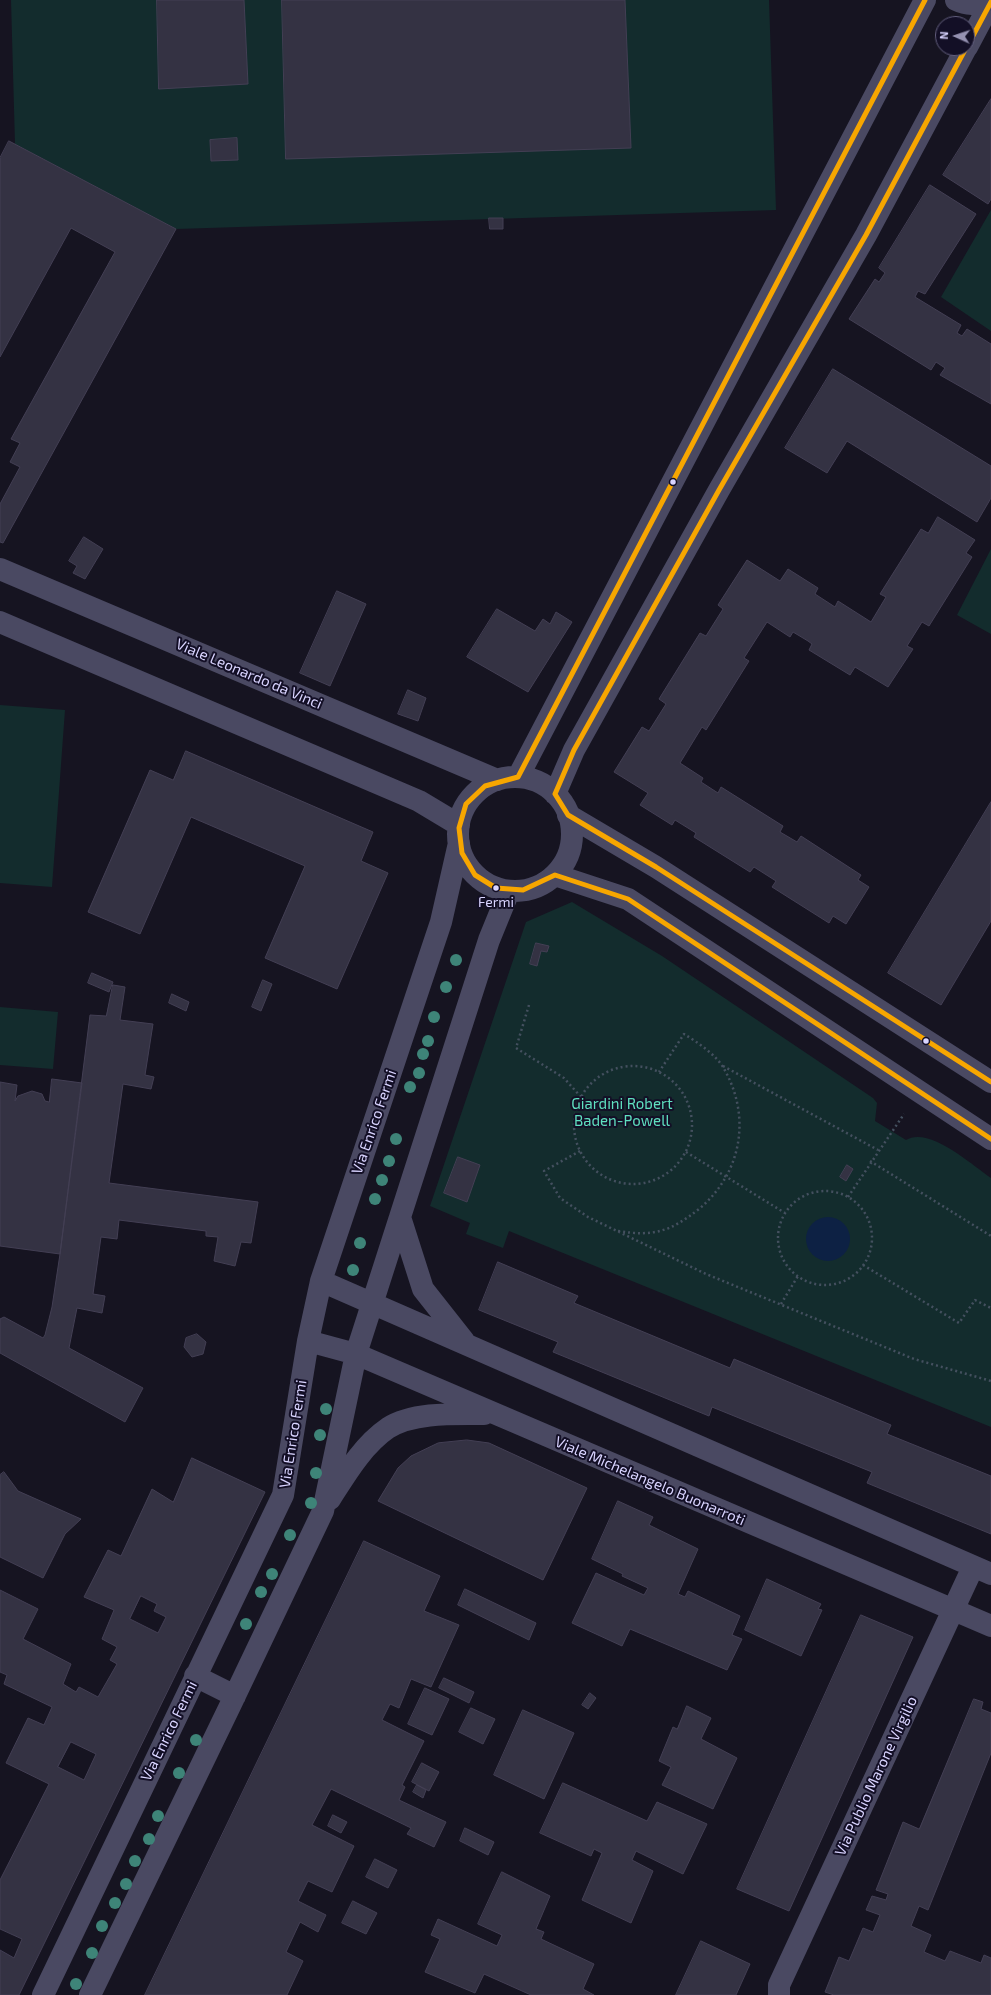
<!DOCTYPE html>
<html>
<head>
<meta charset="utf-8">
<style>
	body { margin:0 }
	#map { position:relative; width:991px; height:1995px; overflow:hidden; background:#161421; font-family:"Exo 2",sans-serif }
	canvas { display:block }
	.north { position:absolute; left:935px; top:16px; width:40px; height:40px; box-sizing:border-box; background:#130f26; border:1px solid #625e7d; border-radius:50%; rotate:273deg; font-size:11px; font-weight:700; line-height:16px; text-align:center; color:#d9d4ff }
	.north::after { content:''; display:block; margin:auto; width:14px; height:18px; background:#9591b1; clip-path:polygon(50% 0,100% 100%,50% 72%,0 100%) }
</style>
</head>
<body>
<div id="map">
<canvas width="991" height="1995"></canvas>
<div class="north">N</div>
</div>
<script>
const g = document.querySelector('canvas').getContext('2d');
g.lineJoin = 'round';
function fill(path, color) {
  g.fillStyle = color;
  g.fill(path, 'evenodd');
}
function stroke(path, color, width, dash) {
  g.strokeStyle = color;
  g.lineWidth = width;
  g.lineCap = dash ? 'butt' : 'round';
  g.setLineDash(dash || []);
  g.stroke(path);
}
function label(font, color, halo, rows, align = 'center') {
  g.font = font + ' "Exo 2",sans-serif';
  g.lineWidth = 4;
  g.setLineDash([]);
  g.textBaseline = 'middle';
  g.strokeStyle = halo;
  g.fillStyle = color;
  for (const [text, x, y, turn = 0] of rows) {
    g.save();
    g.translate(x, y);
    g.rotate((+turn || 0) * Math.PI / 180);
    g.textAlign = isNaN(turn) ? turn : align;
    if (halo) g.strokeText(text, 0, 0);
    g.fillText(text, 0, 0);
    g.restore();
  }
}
fill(new Path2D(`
	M11 0H769L776 210 176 229 15 144Z
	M991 210V331L941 297Z
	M991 549V634L957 615Z
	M0 705 65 710 52 887 0 883Z
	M572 902 662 956 873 1098 877 1103 875 1121 906 1140C929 1126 972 1165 991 1178V1427L509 1231 503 1248 466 1234 470 1223 430 1206 526 922Z
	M0 1007 58 1012 53 1069 0 1065Z`), '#132c2d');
fill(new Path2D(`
	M806 1239a22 22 0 1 1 44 0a22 22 0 1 1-44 0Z`), '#0d2144');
const building = new Path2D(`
	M157 0H244L248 84 159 89Z
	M282 0H625L631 148 286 159Z
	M991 99V199L988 204 943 175Z
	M237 138 238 160 211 161 210 140Z
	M9 141 176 229 3 543 0 542V504L20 467 10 462 20 443 11 439 115 252 71 228 0 357V158Z
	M930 185 976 214 925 294 918 291 915 297 961 325 957 333 962 336 967 329 991 344V404L940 375 945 368 936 362 931 370 849 319 875 279 879 282 885 273 879 268Z
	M489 218H503V229H490Z
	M833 369 991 466V498L977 522 847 441 827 473 785 448Z
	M938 517 975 540 966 553 972 557 929 626 922 622 907 646 913 649 888 687 855 667 850 675 809 650 812 644 808 641 793 632 790 637 767 622 744 658 749 661 706 730 702 727 680 763 703 778 701 782 718 793 721 787 783 826 780 832 797 842 801 836 861 875 858 880 869 887 846 924 833 916 829 923 772 887 776 881 754 867 750 872 694 837 696 833 675 820 672 825 640 805 648 793 614 772 642 727 649 731 666 704 659 699 700 633 706 636 723 609 718 605 747 560 780 581 788 569 818 588 815 594 835 607 838 601 871 622 886 597 880 594 921 529 928 533Z
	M84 537 103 549 85 579 73 573 77 566 69 561Z
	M337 591 366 604 330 686 300 673Z
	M497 609 535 631 543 619 550 624 556 612 572 622 528 692 467 657Z
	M408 690 426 698 418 721 398 714Z
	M186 751 373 832 361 861 388 873 337 989 265 958 305 866 191 817 140 934 88 912 150 770 173 780Z
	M991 802V921L941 1005 888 973Z
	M536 943 549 946 547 952 541 951 537 966 530 964Z
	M92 973 113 982 109 992 88 983Z
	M263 980 272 984 261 1011 252 1007Z
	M113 985 125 987 120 1020 153 1024 145 1075 154 1077 151 1089 123 1084 109 1183 258 1202 251 1243 241 1242 235 1266 214 1261 218 1237 206 1236V1231L119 1220 117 1239 101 1237 93 1294 105 1296 102 1313 77 1308 69 1348 143 1388 125 1422 0 1353V1319L4 1317 43 1338 45 1335 52 1307 60 1254 90 1015 106 1016Z
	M172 994 189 1002 186 1011 169 1003Z
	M52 1079 82 1083 60 1254 0 1246V1082L17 1085 15 1101 18 1096 32 1091 42 1094 45 1101 49 1102Z
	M458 1157 480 1165 467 1202 444 1193Z
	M847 1165 853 1169 846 1181 840 1177Z
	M498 1262 578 1296 574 1303 730 1368 734 1359 891 1425 887 1434 991 1476V1534L867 1483 872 1472 712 1407 709 1416 553 1352 558 1342 479 1310Z
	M197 1334 206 1342 203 1354 192 1357 184 1347 186 1338Z
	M467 1440 489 1443 587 1488 543 1580 378 1501 398 1468 411 1456 438 1443Z
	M192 1458 265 1492 19 1995H0V1950L14 1958 22 1939 0 1929V1880L49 1784 6 1763 28 1718 44 1725 52 1707 4 1684 7 1675 0 1672V1590L38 1609 23 1639 71 1664 63 1684 76 1692 79 1687 98 1697 117 1664 110 1660 117 1647 102 1639 114 1610 84 1597 108 1550 121 1556 152 1489 173 1502ZM141 1596 157 1604 154 1611 166 1617 158 1633 130 1619ZM71 1742 96 1754 84 1780 58 1767Z
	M4 1472 18 1491 81 1519 65 1534 43 1578 0 1557V1475Z
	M618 1501 653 1517 649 1525 698 1549 678 1594 685 1597 688 1591 740 1616 732 1635 742 1639 727 1670 630 1629 622 1646 572 1623 596 1573 644 1595 648 1588 622 1576 623 1574 592 1559Z
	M364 1541 440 1576 424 1611 459 1625 431 1687 411 1679 399 1708 390 1704 382 1720 424 1741 402 1785 405 1787 399 1800 446 1822 434 1847 407 1834 411 1828 331 1789 312 1825 354 1846 332 1892 308 1881 298 1901 326 1915 318 1932 300 1922 286 1952 303 1961 287 1995H145Z
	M767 1579 821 1604 818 1609 822 1610 801 1656 745 1630Z
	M465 1589 536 1623 529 1640 458 1605Z
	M861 1615 913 1637 789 1911 737 1889Z
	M444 1678 474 1692 469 1703 439 1688Z
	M425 1688 449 1699 432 1735 408 1724Z
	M590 1693 596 1698 588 1709 582 1705Z
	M974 1699 983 1702 981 1709 991 1713V1753L928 1910 919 1906 911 1926 931 1935 924 1952 945 1961 950 1951 981 1963 984 1955 991 1958V1995H834L825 1992 839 1957 849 1961 863 1928 873 1932 880 1915 866 1910 872 1896 886 1900 888 1894 876 1890 903 1822 919 1829Z
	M687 1706 711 1718 701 1739 737 1758 713 1809 662 1785 671 1767 659 1761 673 1727 677 1729Z
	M471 1708 495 1719 483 1744 459 1732Z
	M523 1710 574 1733 544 1799 494 1775Z
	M422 1763 439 1772 429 1791 412 1782Z
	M563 1783 647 1821 657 1802 707 1824 683 1874 636 1851 632 1860 653 1871 631 1923 582 1900 602 1853 594 1849 591 1856 540 1833Z
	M417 1785 426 1790 423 1798 413 1792Z
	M333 1815 347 1822 341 1833 328 1826Z
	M465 1828 494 1842 488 1855 460 1841Z
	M375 1859 397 1870 388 1888 366 1877Z
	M502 1872 550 1896 536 1929 544 1932 541 1939 594 1964 583 1989 594 1995H531L484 1974 475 1993 425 1972 440 1939 431 1935 438 1919 497 1946 502 1935 478 1924Z
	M353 1901 377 1913 366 1934 342 1923Z
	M701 1941 750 1964 736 1995H676Z`);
fill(building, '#343243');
stroke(building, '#433f54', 1);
stroke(new Path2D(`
	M529 1005 516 1048 564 1078 581 1097
	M723 1066 878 1150
	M574 1125a59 59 0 1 1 118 0a59 59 0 1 1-118 0Z
	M580 1151 544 1171 560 1198 588 1217 706 1274 914 1359 991 1381
	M686 1152 785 1213
	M870 1161 991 1236
	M778 1238a47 47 0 1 1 94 0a47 47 0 1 1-94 0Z
	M848 1197 904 1114
	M618 1231C654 1237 671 1231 699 1209 742 1173 752 1116 723 1067 715 1054 697 1042 684 1034L659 1072
	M863 1265 959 1323 975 1300 991 1308
	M781 1304 798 1276`), '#44505f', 2.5, [2, 3]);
stroke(new Path2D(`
	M956 0C966 5 977 5 987 0
	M967 47 991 2
	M0 569 497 780
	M0 622 419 801 459 825
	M518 777 925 0
	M458 834a57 57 0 1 1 114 0a57 57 0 1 1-114 0Z
	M555 794 574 750 719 490 866 235 966 48
	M568 815 656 867 991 1082
	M555 875 628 899 991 1139
	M400 1217 423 1289 464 1341
	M321 1281 991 1574
	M308 1341 356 1354 991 1626
	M330 1499C346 1474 363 1445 388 1428 413 1412 455 1414 484 1414
	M195 1676 235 1696
	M43 1995 283 1495 308 1341 321 1281 441 922 459 843
	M90 1995 230 1706 323 1511 356 1354 489 940 509 891
	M779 1995V1985L973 1567`), '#4a4962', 22);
stroke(new Path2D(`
	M925 0 518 777 485 786 466 804 459 828 462 853 475 875 496 888 523 890 555 875 628 899 991 1139
	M967 47 991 2
	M966 48 866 235 719 490 574 750 555 794 568 815 656 867 991 1082`), '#f7a600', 5);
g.fillStyle = '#3e8478';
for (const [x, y] of [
	[456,960],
	[446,987],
	[434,1017],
	[428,1041],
	[423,1054],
	[419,1073],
	[410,1087],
	[396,1139],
	[389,1161],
	[382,1180],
	[375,1199],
	[360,1243],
	[353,1270],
	[326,1409],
	[320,1435],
	[316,1473],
	[311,1503],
	[290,1535],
	[272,1574],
	[261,1592],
	[246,1624],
	[196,1740],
	[179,1773],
	[158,1816],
	[149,1839],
	[135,1861],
	[126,1884],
	[115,1903],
	[102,1926],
	[92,1953],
	[76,1984]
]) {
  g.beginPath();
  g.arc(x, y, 6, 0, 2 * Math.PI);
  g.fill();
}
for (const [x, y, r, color] of [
	[673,482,3.5,"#d9d4ff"],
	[496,888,3.5,"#d9d4ff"],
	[926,1041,3.5,"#d9d4ff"]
]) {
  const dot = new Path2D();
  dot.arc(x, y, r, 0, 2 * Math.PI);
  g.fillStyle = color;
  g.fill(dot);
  stroke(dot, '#130f26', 1.5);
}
label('14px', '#d9d4ff', '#130f26', [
	["Fermi",496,902]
]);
label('15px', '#d9d4ff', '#130f26', [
	["Viale Leonardo da Vinci",249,674,23],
	["Via Enrico Fermi",374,1122,-71],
	["Via Enrico Fermi",293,1434,-81],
	["Viale Michelangelo Buonarroti",650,1481,23],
	["Via Enrico Fermi",169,1731,-64],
	["Via Publio Marone Virgilio",876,1776,-65]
]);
label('15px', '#5fe0c0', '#130f26', [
	["Giardini Robert",622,1104],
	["Baden-Powell",622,1121]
]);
</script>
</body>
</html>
